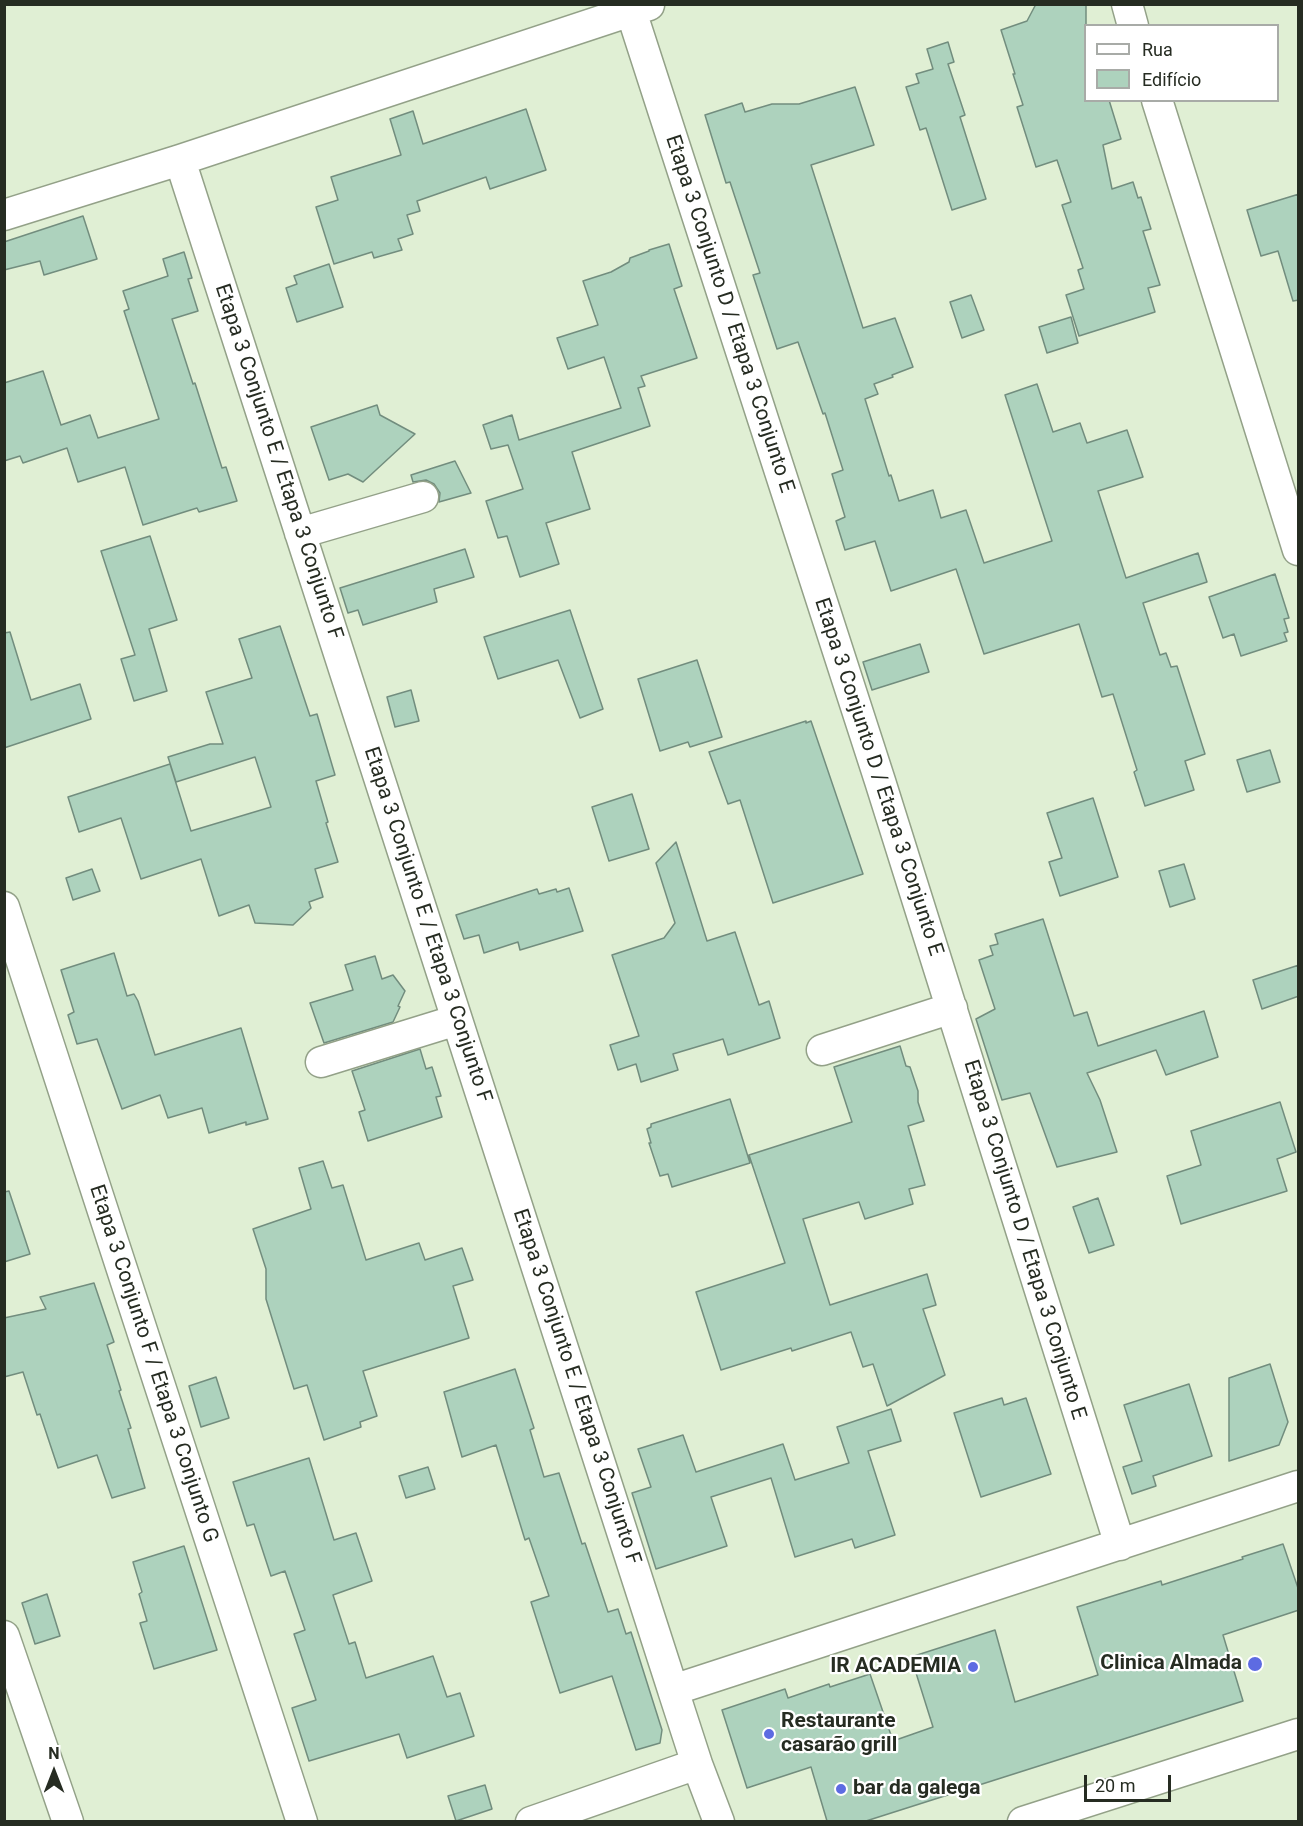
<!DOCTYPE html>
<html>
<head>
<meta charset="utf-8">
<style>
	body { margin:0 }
	#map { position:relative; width:1303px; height:1826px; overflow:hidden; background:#e0efd4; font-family:Roboto,sans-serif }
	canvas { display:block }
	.frame { position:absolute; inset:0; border:6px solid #262c22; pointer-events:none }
	.legend { position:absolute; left:1084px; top:24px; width:195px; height:78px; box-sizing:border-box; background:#fff; border:2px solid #a8aba7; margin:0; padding:8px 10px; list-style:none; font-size:18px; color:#262c22 }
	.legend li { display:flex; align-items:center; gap:12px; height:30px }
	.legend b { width:30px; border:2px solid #a8aba7 }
	.north { position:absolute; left:24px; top:1742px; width:60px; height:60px; -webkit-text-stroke:4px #fff; paint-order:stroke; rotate:0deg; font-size:16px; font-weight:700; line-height:24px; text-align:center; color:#262c22 }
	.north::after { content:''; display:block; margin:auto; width:21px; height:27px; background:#262c22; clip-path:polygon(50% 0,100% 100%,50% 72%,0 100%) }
	.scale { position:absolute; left:1084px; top:1775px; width:87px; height:27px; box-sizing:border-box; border:3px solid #262c22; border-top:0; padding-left:8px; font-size:18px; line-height:21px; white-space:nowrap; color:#262c22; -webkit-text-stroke:4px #fff; paint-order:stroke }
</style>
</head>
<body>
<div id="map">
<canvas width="1303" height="1826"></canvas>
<div class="frame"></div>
<ul class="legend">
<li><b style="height:8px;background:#fff"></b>Rua</li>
<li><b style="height:16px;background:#add2bd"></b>Edifício</li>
</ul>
<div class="north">N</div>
<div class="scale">20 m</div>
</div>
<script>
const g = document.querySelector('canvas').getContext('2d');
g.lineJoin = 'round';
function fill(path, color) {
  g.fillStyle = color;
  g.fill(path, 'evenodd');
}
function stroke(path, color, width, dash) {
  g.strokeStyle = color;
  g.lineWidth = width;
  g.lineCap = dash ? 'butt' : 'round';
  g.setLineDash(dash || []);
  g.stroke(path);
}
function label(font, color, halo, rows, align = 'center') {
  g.font = font + ' Roboto,sans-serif';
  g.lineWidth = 4.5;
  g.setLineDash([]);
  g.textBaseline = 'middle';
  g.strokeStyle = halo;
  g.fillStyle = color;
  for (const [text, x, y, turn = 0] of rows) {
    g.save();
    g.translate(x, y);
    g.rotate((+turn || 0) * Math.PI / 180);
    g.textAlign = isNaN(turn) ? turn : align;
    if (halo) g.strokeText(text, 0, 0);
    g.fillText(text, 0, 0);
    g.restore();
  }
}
const building = new Path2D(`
	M1036 4H1086V100H1109L1121 139 1103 145 1112 189 1133 182 1138 198 1141 197 1151 229 1143 231 1160 285 1148 288 1155 312 1079 336 1066 295 1084 289 1078 270 1083 268 1062 205 1071 202 1057 160 1036 167 1017 107 1023 105 1013 74H1015L1001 30 1027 21Z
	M948 42 954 62 948 64 965 115 960 117 986 199 952 210 926 128 920 130 906 87 919 83 916 74 933 69 927 49Z
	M855 87 874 145 811 165 863 328 895 318 913 367 892 375 893 377 874 384 878 394 865 399 889 476 891 475 899 501 933 490 941 518 966 510 984 563 1052 541 1005 395 1037 384 1053 432 1080 423 1087 443 1127 430 1143 477 1098 491 1126 578 1198 553 1207 582 1143 603 1160 655 1166 653 1171 667 1177 666 1205 754 1185 761 1194 790 1145 806 1134 772 1137 770 1113 694 1102 697 1079 624 984 654 956 569 891 591 875 541 845 550 836 521 845 517 832 474 843 470 825 413 823 414 798 342 777 349 753 275 760 273 730 182 726 183 705 115 742 103 745 112 772 104H799Z
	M526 109 546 170 490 189 486 177 417 201 420 211 407 215 413 234 398 239 402 250 374 258 372 252 334 264 316 207 338 200 331 177 401 155 390 119 413 111 423 144Z
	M1299 194V300L1293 301 1278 251 1261 256 1247 210Z
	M83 216 97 259 44 275 40 261 4 270V242Z
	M669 244 682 286 674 289 697 358 641 376 645 386 638 388 650 426 572 452 590 509 546 523 559 564 520 577 507 536 498 538 486 501 523 489 508 445 491 449 483 425 512 415 519 440 621 408 604 357 568 369 557 338 598 325 583 281 611 272 629 262 630 258 649 251V250Z
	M184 252 192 278 188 279 198 311 172 319 193 384 195 383 222 468 226 467 237 501 199 512 197 508 143 525 125 467 78 482 67 448 23 463 20 456 4 461V383L43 371 61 425 90 415 98 438 159 419 124 311 129 309 123 291 168 276 163 259Z
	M329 264 343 307 297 322 286 288 297 284 294 276Z
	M971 295 984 330 962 338 950 302Z
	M1071 317 1078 343 1047 353 1039 327Z
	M377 405 380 415 415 434 363 482 348 474 329 480 311 427Z
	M455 461 471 493 439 502 440 493 434 484 426 480 413 482 411 475Z
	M150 536 177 620 149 629 167 691 134 701 121 659 135 655 101 551Z
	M465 549 474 577 434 589 437 602 363 625 358 610 348 613 340 588Z
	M1275 574 1289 618 1284 619 1288 632 1284 633 1287 641 1241 656 1234 634 1223 638 1209 597Z
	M570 610 603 709 580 718 558 660 498 679 484 637Z
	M280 626 310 716 317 714 335 775 316 781 328 822 326 823 338 862 315 869 323 897 309 902 311 908 293 925 255 923 249 905 219 916 201 859 141 879 121 818 79 832 68 797 170 764 191 831 271 807 255 757 176 782 168 757 210 744H223L206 692 252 678 239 639Z
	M10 632 31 700 80 684 91 719 4 748V633Z
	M920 644 929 672 872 690 863 662Z
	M697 660 722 737 690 747 688 742 660 751 638 679Z
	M411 690 419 721 395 727 387 697Z
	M806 721V723L811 721 863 874 773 903 740 800 728 804 709 752Z
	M1270 750 1280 782 1247 792 1237 760Z
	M632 794 649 849 609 861 592 807Z
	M1093 798 1118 877 1060 896 1049 862 1062 858 1047 813Z
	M676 842 707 941 735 932 759 1005 769 1001 780 1038 728 1055 723 1039 673 1054 678 1070 641 1082 636 1064 618 1070 610 1045 639 1036 612 955 664 938 675 923 656 863Z
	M1184 864 1195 899 1170 907 1159 871Z
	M92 869 100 891 73 900 66 878Z
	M569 888 583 931 520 950 518 942 484 953 479 935 464 939 456 915 537 889 539 894 556 889 557 892Z
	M1043 919 1074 1016 1087 1012 1098 1046 1204 1011 1218 1057 1166 1075 1156 1050 1087 1073 1100 1100 1117 1152 1057 1167 1030 1093 1002 1100 976 1019 995 1009 979 960 993 955 990 946 998 944 995 934Z
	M114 953 127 996 134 994 138 1001 155 1055 241 1028 268 1119 246 1125V1122L209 1133 202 1108 168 1118 160 1095 122 1109 97 1039 77 1044 68 1015 74 1012 61 970Z
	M375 956 382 979 393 975 405 991 398 1006 400 1007 393 1022 324 1043 310 1003 353 990 345 965Z
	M1299 965V996L1262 1009 1253 980Z
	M900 1046 906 1066 910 1067 918 1091V1102L924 1121 908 1126 925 1185 909 1189 913 1204 865 1219 859 1202 803 1219 830 1305 927 1274 936 1305 923 1309 945 1375 887 1406 873 1364 863 1367 851 1332 792 1351 791 1348 721 1370 696 1292 785 1263 749 1155 852 1122 834 1067Z
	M420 1049 426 1069 432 1067 441 1096 436 1097 442 1117 368 1141 359 1112 365 1110 352 1071Z
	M730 1099 750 1163 672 1187 668 1174 660 1176 649 1143H651L647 1129 651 1127V1124Z
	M1280 1102 1296 1152 1277 1159 1287 1191 1181 1224 1167 1176 1201 1165 1191 1131Z
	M323 1161 332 1188 343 1185 366 1260 419 1243 425 1260 462 1248 473 1280 453 1286 469 1338 363 1371 377 1416 360 1422 361 1427 324 1440 307 1385 294 1389 266 1299V1269L253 1229 311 1209 299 1168Z
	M9 1191 30 1254 4 1262V1192Z
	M1098 1198 1114 1245 1089 1253 1073 1207Z
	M94 1283 114 1342 107 1345 121 1390 119 1391 131 1428 128 1429 145 1488 112 1498 97 1455 58 1468 40 1414 37 1415 23 1372 4 1377V1318L46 1309 40 1297Z
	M1270 1364 1288 1422 1279 1445 1229 1461V1378Z
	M515 1369 534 1428 530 1430 544 1477 559 1473 582 1544 585 1543 608 1612 618 1609 626 1634 631 1632 662 1730 660 1743 636 1750 612 1676 560 1693 531 1602 549 1596 529 1538 525 1540 496 1445 462 1457 444 1392Z
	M216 1377 229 1418 201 1427 189 1386Z
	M1189 1384 1212 1456 1153 1476 1156 1486 1132 1494 1123 1467 1142 1461 1124 1405Z
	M1002 1398 1004 1405 1026 1398 1051 1474 981 1497 954 1413Z
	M891 1409 901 1441 868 1451 895 1535 855 1548 852 1539 795 1557 771 1478 711 1497 727 1546 656 1569 632 1493 651 1487 638 1449 683 1435 696 1472 783 1444 795 1480 849 1463 837 1427Z
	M309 1458 334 1540 356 1533 372 1581 333 1595 349 1644 355 1642 366 1678 433 1656 447 1697 460 1693 474 1736 407 1758 399 1734 309 1761 292 1708 316 1700 294 1634 305 1630 285 1571 271 1576 254 1524 247 1526 233 1482Z
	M428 1467 435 1489 406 1498 399 1476Z
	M1283 1544 1299 1591V1610L1223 1635 1243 1701 866 1821H827L811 1767 747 1788 722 1710 785 1689 788 1698 829 1684 830 1687 870 1674 893 1741 933 1727 911 1657 995 1630 1015 1702 1098 1675 1077 1607 1161 1581 1162 1585 1243 1559 1242 1557Z
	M184 1546 217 1650 154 1669 140 1623 147 1621 139 1594 142 1592 133 1562Z
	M47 1594 60 1636 35 1644 22 1603Z
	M485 1785 492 1809 456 1821 448 1796Z`);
fill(building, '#add2bd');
stroke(building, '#728d7e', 1.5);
const minor = new Path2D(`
	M1127 4 1133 26
	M631 11 880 781 1120 1545
	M1157 100 1298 550
	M180 160 673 1690
	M4 215 180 160 649 5
	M300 533 423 497
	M4 907 302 1822
	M822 1050 952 1008
	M321 1062 457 1020
	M4 1636 68 1822
	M697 1764 719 1822
	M531 1822 697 1764 673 1690 1298 1486
	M1023 1822 1298 1734`);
stroke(minor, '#93a188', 33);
stroke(minor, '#fff', 30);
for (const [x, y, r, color] of [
	[1255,1664,8,"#5d6be2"],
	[973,1667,6,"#5d6be2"],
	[769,1734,6,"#5d6be2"],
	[841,1789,6,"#5d6be2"]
]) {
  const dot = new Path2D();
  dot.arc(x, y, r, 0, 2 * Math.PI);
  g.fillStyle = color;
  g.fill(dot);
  stroke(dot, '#fff', 2);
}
label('21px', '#262c22', '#fff', [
	["Etapa 3 Conjunto D / Etapa 3 Conjunto E",729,314,72],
	["Etapa 3 Conjunto E / Etapa 3 Conjunto F",278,462,72],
	["Etapa 3 Conjunto D / Etapa 3 Conjunto E",878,777,72],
	["Etapa 3 Conjunto E / Etapa 3 Conjunto F",427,925,72],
	["Etapa 3 Conjunto D / Etapa 3 Conjunto E",1024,1240,73],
	["Etapa 3 Conjunto F / Etapa 3 Conjunto G",153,1364,72],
	["Etapa 3 Conjunto E / Etapa 3 Conjunto F",576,1387,72]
]);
label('bold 21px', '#262c22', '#fff', [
	["Clinica Almada",1242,1664],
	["IR ACADEMIA",961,1667],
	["Restaurante",781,1722,"left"],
	["casarão grill",781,1746,"left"],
	["bar da galega",853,1789,"left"]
], 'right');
</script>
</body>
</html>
